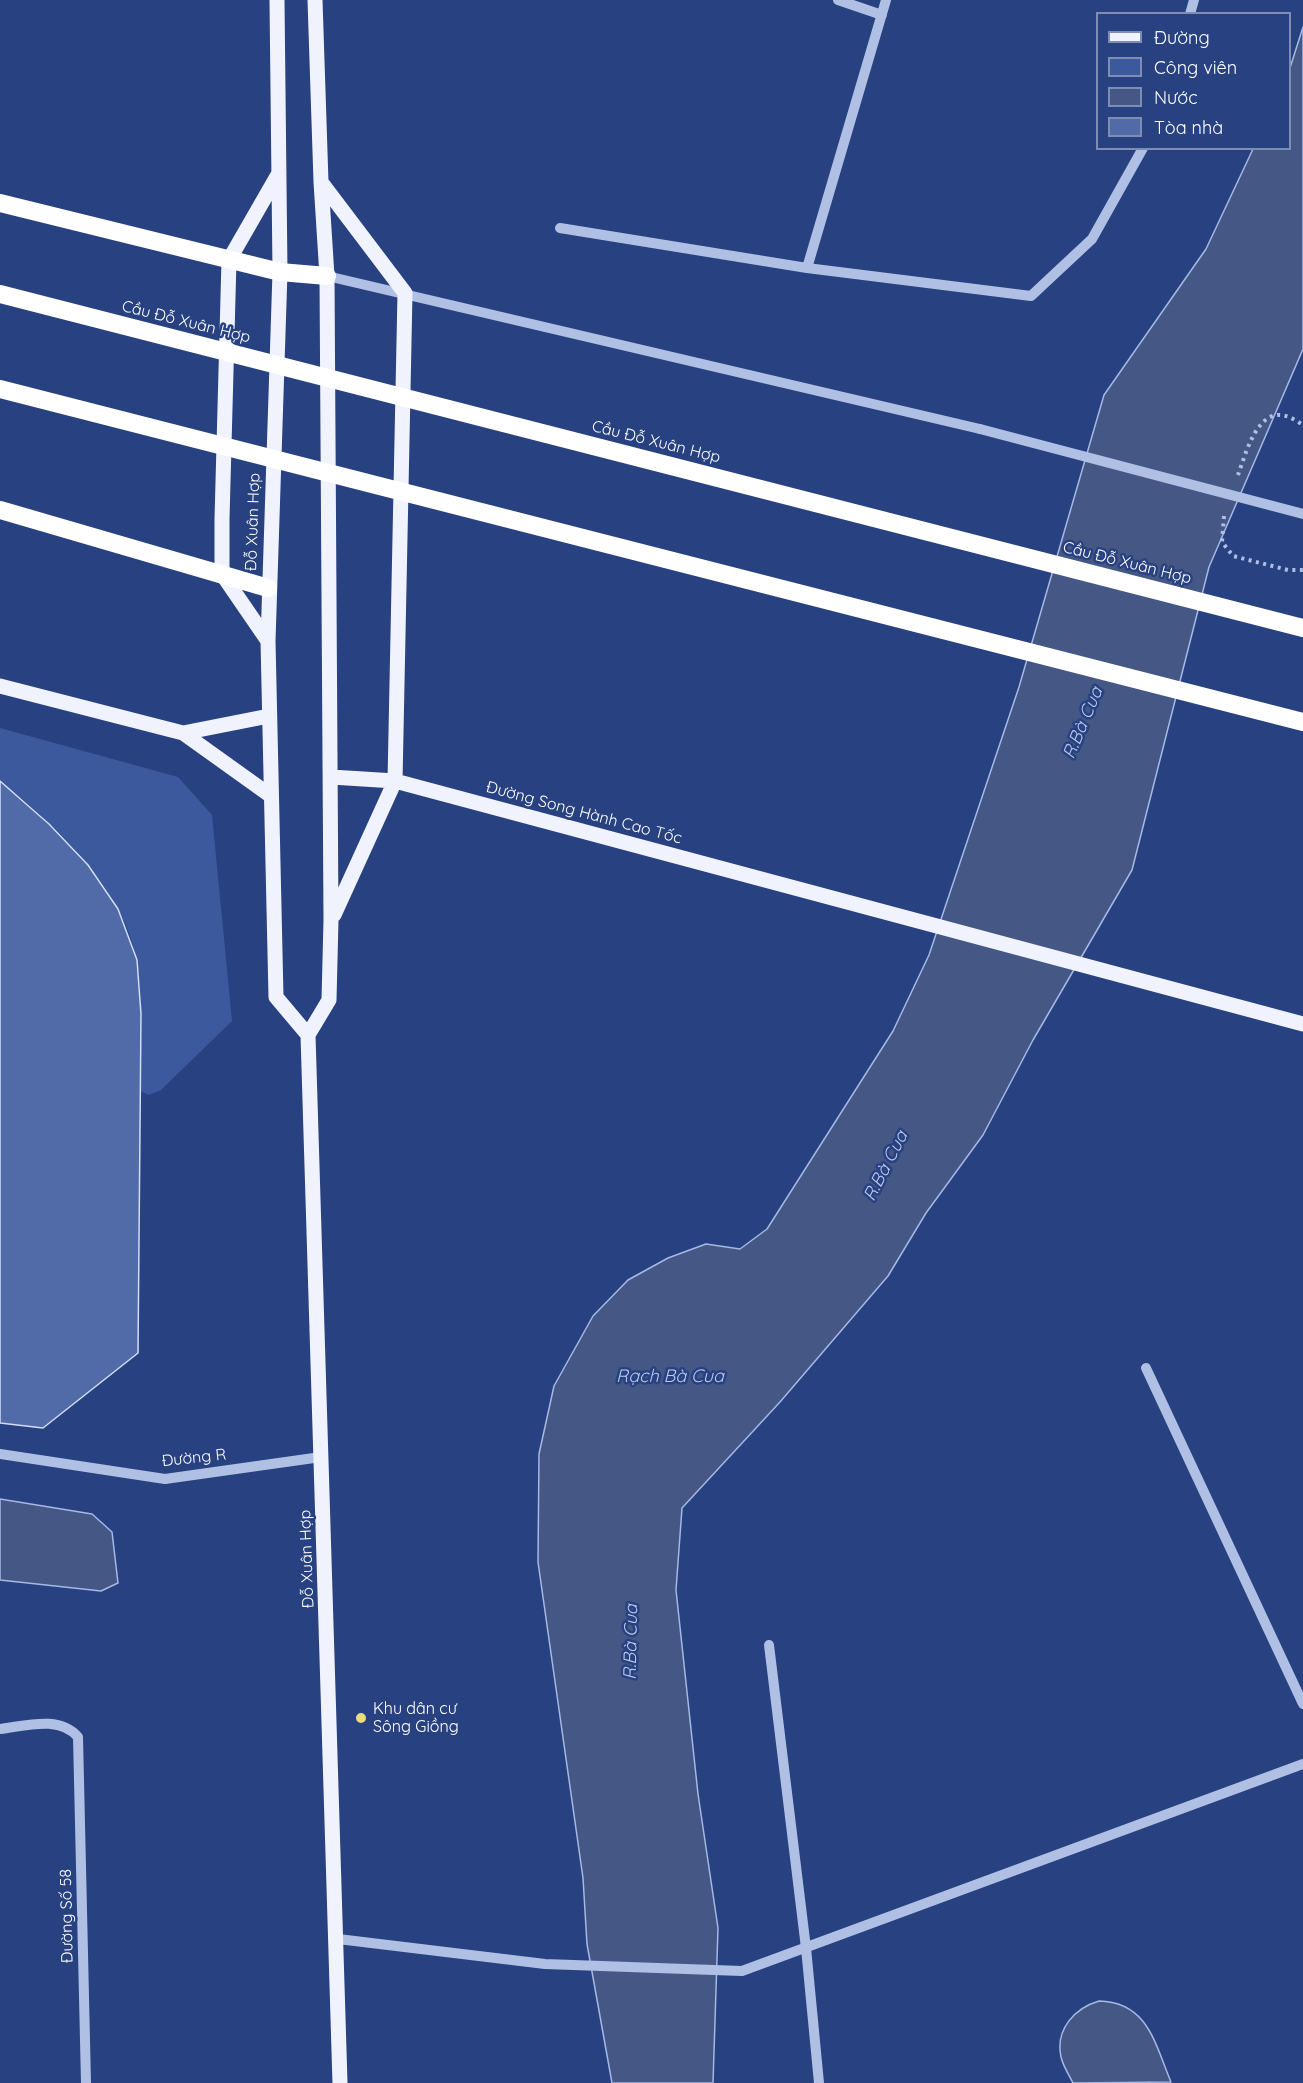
<!DOCTYPE html>
<html>
<head>
<meta charset="utf-8">
<style>
	body { margin:0 }
	#map { position:relative; width:1303px; height:2083px; overflow:hidden; background:#284180; font-family:Quicksand,sans-serif }
	canvas { display:block }
	.legend { position:absolute; left:1096px; top:12px; width:195px; height:138px; box-sizing:border-box; background:#284180; border:2px solid #7e8db3; margin:0; padding:8px 10px; list-style:none; font-size:18px; color:#fff }
	.legend li { display:flex; align-items:center; gap:12px; height:30px }
	.legend b { width:30px; border:2px solid #7e8db3 }
</style>
</head>
<body>
<div id="map">
<canvas width="1303" height="2083"></canvas>
<ul class="legend">
<li><b style="height:8px;background:#f0f3fd"></b>Đường</li>
<li><b style="height:16px;background:#3d599d"></b>Công viên</li>
<li><b style="height:16px;background:#455785"></b>Nước</li>
<li><b style="height:16px;background:#516aa8"></b>Tòa nhà</li>
</ul>
</div>
<script>
const g = document.querySelector('canvas').getContext('2d');
g.lineJoin = 'round';
function fill(path, color) {
  g.fillStyle = color;
  g.fill(path, 'evenodd');
}
function stroke(path, color, width, dash) {
  g.strokeStyle = color;
  g.lineWidth = width;
  g.lineCap = dash ? 'butt' : 'round';
  g.setLineDash(dash || []);
  g.stroke(path);
}
function label(font, color, halo, rows, align = 'center') {
  g.font = font + ' Quicksand,sans-serif';
  g.lineWidth = 5;
  g.setLineDash([]);
  g.textBaseline = 'middle';
  g.strokeStyle = halo;
  g.fillStyle = color;
  for (const [text, x, y, turn = 0] of rows) {
    g.save();
    g.translate(x, y);
    g.rotate((+turn || 0) * Math.PI / 180);
    g.textAlign = isNaN(turn) ? turn : align;
    if (halo) g.strokeText(text, 0, 0);
    g.fillText(text, 0, 0);
    g.restore();
  }
}
fill(new Path2D(`
	M0 728 178 777 212 815 232 1021 161 1090 149 1095 140 1091C141 1047 144 1000 136 957 123 889 53 822 0 781Z`), '#3d599d');
const water = new Path2D(`
	M1303 27V349L1209 567 1132 870 1033 1040 983 1135 926 1213 888 1276 780 1402 682 1508 676 1590 698 1794 718 1928 713 2083H612L587 1944 583 1878 538 1562 539 1454 554 1386 593 1316 628 1280 668 1258 706 1244 740 1249 767 1229 893 1031 929 955 1019 687 1104 395 1206 249 1253 149 1290 148V68Z
	M0 1499 92 1514 112 1532 118 1583 101 1591 0 1580Z
	M1099 2001C1148 2002 1155 2044 1171 2082L1073 2083C1069 2075 1063 2066 1061 2057 1055 2029 1075 2008 1099 2001Z`);
fill(water, '#455785');
stroke(water, '#a5b9e6', 1.5);
const building = new Path2D(`
	M0 781 49 824 88 865 118 909 137 960 141 1014 138 1353 43 1428 0 1423Z`);
fill(building, '#516aa8');
stroke(building, '#d3ddf5', 1.5);
stroke(new Path2D(`
	M1238 475C1245 456 1257 407 1286 416 1291 417 1298 422 1303 425
	M1224 516 1222 542 1233 556 1288 570H1303`), '#b0c0e5', 4, [3, 4.5]);
stroke(new Path2D(`
	M838 0 882 15
	M1190 14 1194 0
	M560 228 807 268 1031 296 1092 239 1143 148
	M807 268 886 0
	M327 276 980 429
	M1146 1368 1303 1704
	M0 1454 165 1479 321 1457
	M769 1645 806 1948 819 2083
	M0 1729C26 1726 59 1715 78 1737L86 2083
	M338 1939 545 1964 742 1971 1303 1764`), '#b0c0e5', 10);
stroke(new Path2D(`
	M277 0 280 272 268 641 276 997 308 1035
	M315 0 321 182 327 276 331 920 329 1000 308 1035 340 2083
	M321 182 405 293 395 781 334 915
	M268 641 222 574V519L229 260 279 173
	M0 686 183 733 271 796
	M183 733 269 716
	M331 777 395 781 1303 1024`), '#f0f3fd', 15);
stroke(new Path2D(`
	M0 203 280 272 327 276
	M0 510 268 588`), '#fff', 18);
stroke(new Path2D(`
	M980 429 1303 514`), '#b0c0e5', 10);
stroke(new Path2D(`
	M0 294 1303 628
	M0 389 1303 722`), '#fff', 18);
for (const [x, y, r, color] of [
	[361,1718,6,"#eddd77"]
]) {
  const dot = new Path2D();
  dot.arc(x, y, r, 0, 2 * Math.PI);
  g.fillStyle = color;
  g.fill(dot);
  stroke(dot, '#284180', 2);
}
label('16px', '#fff', '#284180', [
	["Cầu Đỗ Xuân Hợp",186,322,14],
	["Cầu Đỗ Xuân Hợp",656,442,14],
	["Đỗ Xuân Hợp",253,522,-88],
	["Cầu Đỗ Xuân Hợp",1127,563,14],
	["Đường Song Hành Cao Tốc",584,813,15],
	["Đường R",194,1458,-6],
	["Đỗ Xuân Hợp",307,1559,-92],
	["Đường Số 58",67,1916,-91]
]);
label('16px', '#fff', '#284180', [
	["Khu dân cư",373,1709],
	["Sông Giồng",373,1727]
], 'left');
label('italic 18px', '#bbcaed', '#284180', [
	["R.Bà Cua",1083,723,-67],
	["R.Bà Cua",886,1166,-63],
	["Rạch Bà Cua",670,1377],
	["R.Bà Cua",631,1642,-89]
]);
</script>
</body>
</html>
